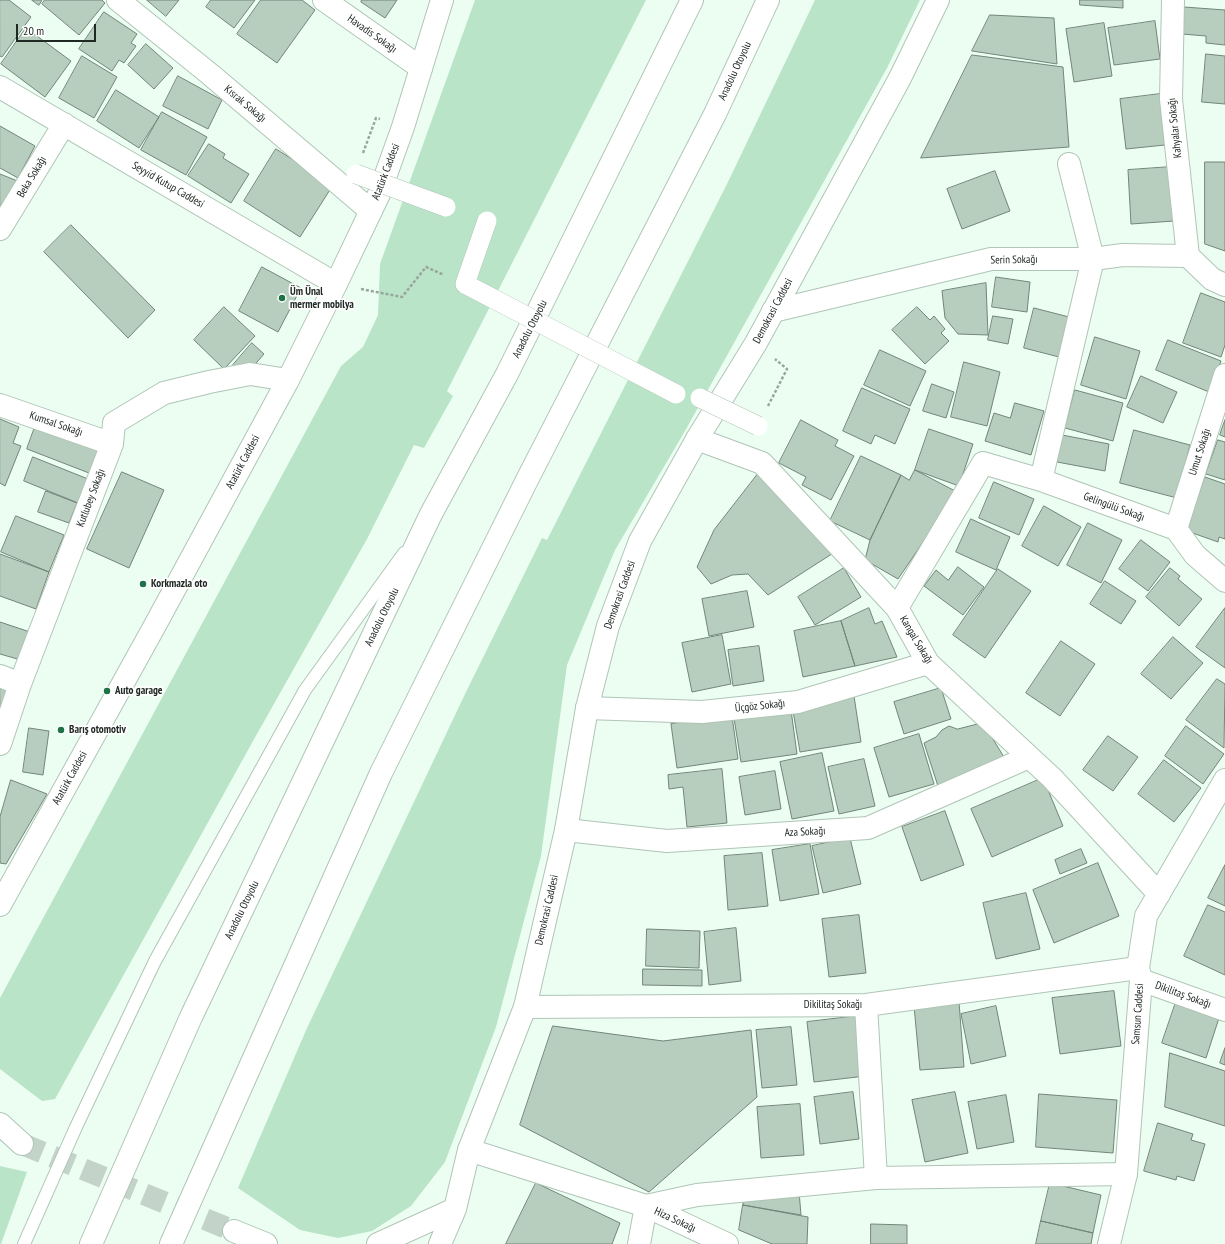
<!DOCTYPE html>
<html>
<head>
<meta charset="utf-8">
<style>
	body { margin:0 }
	#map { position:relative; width:1225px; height:1244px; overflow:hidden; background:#ecfef2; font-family:"PT Sans Narrow",sans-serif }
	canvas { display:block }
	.scale { position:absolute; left:16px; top:24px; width:80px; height:18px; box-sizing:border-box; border:2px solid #202823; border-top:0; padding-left:5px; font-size:12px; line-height:14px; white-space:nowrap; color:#202823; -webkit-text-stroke:3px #fff; paint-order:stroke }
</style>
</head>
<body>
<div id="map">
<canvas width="1225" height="1244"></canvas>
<div class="scale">20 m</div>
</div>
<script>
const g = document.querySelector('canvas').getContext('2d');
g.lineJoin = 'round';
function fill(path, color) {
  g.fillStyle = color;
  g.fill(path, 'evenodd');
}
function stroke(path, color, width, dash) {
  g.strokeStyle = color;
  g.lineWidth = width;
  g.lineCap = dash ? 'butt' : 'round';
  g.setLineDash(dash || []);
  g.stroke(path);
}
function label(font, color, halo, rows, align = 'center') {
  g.font = font + ' "PT Sans Narrow",sans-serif';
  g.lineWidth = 3.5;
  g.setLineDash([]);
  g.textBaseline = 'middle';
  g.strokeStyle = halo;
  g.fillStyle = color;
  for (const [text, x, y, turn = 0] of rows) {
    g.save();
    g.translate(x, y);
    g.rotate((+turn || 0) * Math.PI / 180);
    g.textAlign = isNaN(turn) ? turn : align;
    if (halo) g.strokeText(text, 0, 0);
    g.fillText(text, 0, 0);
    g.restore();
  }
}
fill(new Path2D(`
	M475 0H646L447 391 453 396 424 448 414 445 367 539 253 741 55 1099 42 1101 0 1069V998L341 366 363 347 378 315 380 264Z
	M815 0H920L887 68 685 431 615 550 567 665 541 856 496 1027 445 1162 411 1206 372 1231 338 1238 300 1230 238 1188 307 1028 465 694 542 538 547 540 727 184Z
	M0 1166 27 1172 1 1244H0Z`), '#b9e4c7');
const building = new Path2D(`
	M0 0H9L31 17 2 57 0 56Z
	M32 0H42L39 5Z
	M45 0H102L105 3 79 35 42 4Z
	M147 0H179L166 16Z
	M211 0H255L234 28 206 7Z
	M261 0H302L315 10 277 63 237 34Z
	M362 0H397L385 18 361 2Z
	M1080 0H1123V8L1080 5Z
	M1184 7 1225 10V45L1206 43V36L1182 34Z
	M104 12 137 34 131 43 136 46 124 63 119 60 112 71 79 49Z
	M990 15 1054 18 1057 64 972 51Z
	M1155 21 1160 59 1114 65 1108 28Z
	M1104 23 1112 76 1074 82 1066 29Z
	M26 28 71 61 45 97 1 64Z
	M146 44 173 68 154 89 128 65Z
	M1206 54 1225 56V104L1202 102Z
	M972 55 1063 67 1069 147 921 158Z
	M82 56 117 77 94 118 59 98Z
	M178 76 222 100 208 129 163 106Z
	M116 90 159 117 139 148 97 121Z
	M1160 94 1165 145 1126 149 1120 99Z
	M162 112 207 137 186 175 141 150Z
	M0 126 35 146 18 178 0 168Z
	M209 144 225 154 223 158 249 174 231 203 188 176Z
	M276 149 333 185 300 237 244 201Z
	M1205 162H1225V251L1205 244Z
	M1171 167 1174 221 1131 224 1128 170Z
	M995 171 1010 211 962 229 947 189Z
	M0 174 20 182 0 225Z
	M71 225 155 310 128 338 44 252Z
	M262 267 301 288 278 332 239 311Z
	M996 277 1030 282 1027 312 992 307Z
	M986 283 988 335 958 334 945 318 942 291Z
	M1201 293 1225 302V345L1221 357 1183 343Z
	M224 307 255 336 224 369 194 340Z
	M917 307 930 320 934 316 945 329 941 333 949 341 925 364 892 330Z
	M1034 308 1073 318 1063 358 1024 348Z
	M993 316 1013 319 1008 344 988 340Z
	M1095 337 1140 351 1126 399 1081 385Z
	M1168 340 1221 361 1209 392 1156 370Z
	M252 343 264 354 245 376 233 365Z
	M880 350 926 371 910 406 864 385Z
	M964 362 1000 372 987 426 951 417Z
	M1141 376 1177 392 1163 423 1127 407Z
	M932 384 954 392 946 418 923 411Z
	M862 388 910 409 895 444 875 435 871 444 843 431Z
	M1075 390 1123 403 1113 441 1065 428Z
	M1015 403 1044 411 1031 455 985 441 994 413 1010 418Z
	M0 419 19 427 13 443 21 446 5 486 0 483Z
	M801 420 838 440 835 446 854 456 831 500 802 485 806 477 779 463Z
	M1225 420V437L1220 435Z
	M36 424 99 448 89 473 27 449Z
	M929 429 973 444 959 486 915 470Z
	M1134 430 1190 445 1177 498 1120 483Z
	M1062 435 1109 444 1105 471 1057 462Z
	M1218 440 1225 442V480L1206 474Z
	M861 456 901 475 870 540 830 521Z
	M33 457 88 479 78 503 24 481Z
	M761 470 838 550 768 595 748 574 732 575 711 584 697 567 714 530Z
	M915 470 957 492 898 579 865 560 870 540 901 475 909 480Z
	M122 472 164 490 129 568 87 549Z
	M1205 477 1225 484V539L1219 537 1218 542 1187 531Z
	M994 482 1034 499 1019 535 979 518Z
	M46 491 77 503 69 523 38 512Z
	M1044 506 1081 527 1058 566 1022 546Z
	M16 516 64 535 49 572 1 552Z
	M971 519 1010 537 996 570 956 552Z
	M1088 523 1122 540 1101 583 1067 565Z
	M1141 540 1170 562 1148 591 1119 569Z
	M0 554 49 572 36 609 0 596Z
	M958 567 984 587 963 615 924 586 936 570 948 580Z
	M844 568 861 597 815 625 798 597Z
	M1170 568 1180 576 1178 579 1202 599 1179 626 1146 597Z
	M998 569 1031 591 985 658 953 635Z
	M1105 581 1136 601 1121 624 1090 604Z
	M747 591 754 627 709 636 702 599Z
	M869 608 875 624 882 621 897 657 855 666 841 621Z
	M1225 608V668L1196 647Z
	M841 621 855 666 803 677 794 631Z
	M0 622 30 632 21 660 0 654Z
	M722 635 731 684 692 692 682 643Z
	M1173 637 1203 663 1171 699 1141 674Z
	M1061 641 1095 664 1060 716 1026 693Z
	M759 646 764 681 733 686 728 650Z
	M1217 679 1225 684 1224 748 1186 720Z
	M0 683 10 685 0 725Z
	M941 688 951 719 904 734 894 702Z
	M854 696 861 742 800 752 792 705Z
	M791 710 797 754 741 762 734 718Z
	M732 716 738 759 677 768 671 724Z
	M983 723 1007 762 938 786 924 743 936 737 942 730 949 726 957 729Z
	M1186 726 1224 754 1203 784 1165 756Z
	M29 728 49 731 43 775 23 772Z
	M919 734 934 784 889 797 874 748Z
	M1108 736 1138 757 1113 791 1083 770Z
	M822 753 834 811 792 819 780 762Z
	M864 759 875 806 839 814 828 767Z
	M1164 760 1201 788 1174 822 1138 794Z
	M722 769 727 823 687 827 683 787 669 789 668 775Z
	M775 771 781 809 745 815 739 777Z
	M1043 778 1063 826 992 857 971 809Z
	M11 780 47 794 6 864 0 863V817Z
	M945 811 964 865 921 881 902 827Z
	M850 838 861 884 823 893 812 846Z
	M810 844 819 894 780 901 772 850Z
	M1081 849 1087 863 1060 874 1055 860Z
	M762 853 768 906 728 910 724 856Z
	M1098 863 1119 916 1054 943 1033 890Z
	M1225 865V906L1208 898Z
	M1026 893 1040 949 996 959 983 903Z
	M1208 905 1225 912V975L1184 956Z
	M859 915 866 973 829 977 822 919Z
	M736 928 741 981 709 985 704 932Z
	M647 929 700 931 699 968 646 966Z
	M643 969 702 970V986L643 985Z
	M1114 991 1121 1046 1060 1054 1052 998Z
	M1177 999 1220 1015 1206 1058 1162 1043Z
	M959 1002 964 1067 920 1070 914 1006Z
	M996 1006 1006 1056 971 1064 961 1014Z
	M858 1016 866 1076 814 1082 807 1022Z
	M553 1026 663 1041 751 1030 757 1097 649 1192 520 1125Z
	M791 1027 797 1085 762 1088 756 1030Z
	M1225 1048V1065L1220 1063Z
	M1170 1053 1225 1071V1126L1165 1107Z
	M853 1092 859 1139 820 1144 814 1097Z
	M955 1092 968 1153 925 1162 912 1100Z
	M1039 1094 1117 1100 1113 1153 1036 1147Z
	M1006 1095 1014 1142 977 1149 968 1102Z
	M800 1104 804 1155 761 1158 757 1107Z
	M1158 1123 1193 1134 1191 1140 1205 1144 1194 1181 1177 1176 1176 1180 1144 1171Z
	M536 1183 620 1223 612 1244H506Z
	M1050 1183 1101 1195 1093 1233 1041 1221Z
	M799 1191 801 1215 743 1205V1197Z
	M743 1205 808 1217 807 1244H772L739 1230Z
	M1041 1221 1093 1233 1091 1244H1036Z
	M871 1224 907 1225V1244H871Z`);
fill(building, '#b7cdbe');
stroke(building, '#728678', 1);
stroke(new Path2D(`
	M22 1144 234 1231`), '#c3d3c9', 22, [22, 11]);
const service = new Path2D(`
	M24 1244 76 1127 155 961 305 690 404 553`);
const minor = new Path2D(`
	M118 0 211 75 371 211
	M324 0 421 68
	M1173 0 1171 99 1188 256
	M0 87 336 284
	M0 229 64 124
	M773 311 991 259H1093L1123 255 1188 256 1212 279 1225 285
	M0 405 112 444
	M697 439 762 463 897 608 928 663 1052 778 1159 894
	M1041 480 1093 259 1069 164
	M1176 529 1225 375
	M897 608 983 463 1041 480 1176 529 1195 555 1225 581
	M0 676 20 684
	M587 708 702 712 798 702 928 663
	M0 744 20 684 112 444 114 423 164 393 209 382 250 374 288 380
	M566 830 667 841 868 828 1029 757
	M1141 980 1225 1010
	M866 1005 876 1178
	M525 1007 866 1005 1138 968
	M469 1150 646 1206 697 1195 876 1178 1126 1174
	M639 1244 646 1206 727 1244`);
const tertiary = new Path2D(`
	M0 905 153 629 288 380 336 284 379 194 403 127 442 0
	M0 1124 22 1144
	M234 1231 266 1244
	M378 1244 455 1209
	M440 1244 455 1209 469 1150 525 1007 566 830 587 708 608 626 640 541 697 439 756 343 900 78 938 0
	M1109 1244 1126 1174 1141 980 1138 968 1146 916 1225 780`);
const motorway = new Path2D(`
	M91 1244 191 1017 431 514 507 374 692 0
	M171 1244 381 773 528 478 715 114 768 0`);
stroke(service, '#afc5b6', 14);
stroke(minor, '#afc5b6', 24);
stroke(tertiary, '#afc5b6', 24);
stroke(motorway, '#afc5b6', 24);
stroke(new Path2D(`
	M363 153 376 118 380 119
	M361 289 402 297 426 267 444 275
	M768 406 787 369 775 359`), '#98a69d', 2.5, [3, 2]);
stroke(service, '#fff', 12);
stroke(minor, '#fff', 22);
stroke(tertiary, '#fff', 22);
stroke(motorway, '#fff', 22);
const pedestrianBridge = new Path2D(`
	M356 174 446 207
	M487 221 465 284 676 394
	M700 398 758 426`);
stroke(pedestrianBridge, '#afc5b6', 20, []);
stroke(pedestrianBridge, '#fff', 19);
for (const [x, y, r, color] of [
	[282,298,4,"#1d7346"],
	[143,584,4,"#1d7346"],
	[107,691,4,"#1d7346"],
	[61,730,4,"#1d7346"]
]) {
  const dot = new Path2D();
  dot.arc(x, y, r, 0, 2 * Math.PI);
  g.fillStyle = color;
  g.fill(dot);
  stroke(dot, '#fff', 1.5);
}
label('11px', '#202823', '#fff', [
	["Havadis Sokağı",372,34,35],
	["Anadolu Otoyolu",735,71,-65],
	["Kısrak Sokağı",245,104,40],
	["Kahyalar Sokağı",1175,128,-96],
	["Atatürk Caddesi",386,172,-69],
	["Beka Sokağı",32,177,-59],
	["Seyyid Kutup Caddesi",168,185,30],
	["Serin Sokağı",1014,260,-1],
	["Demokrasi Caddesi",773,311,-62],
	["Anadolu Otoyolu",530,329,-63],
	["Kumsal Sokağı",56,424,19],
	["Umut Sokağı",1200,452,-72],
	["Atatürk Caddesi",243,462,-62],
	["Kutlubey Sokağı",91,498,-69],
	["Gelingülü Sokağı",1114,507,20],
	["Demokrasi Caddesi",620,595,-70],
	["Anadolu Otoyolu",382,617,-64],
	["Kangal Sokağı",916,640,59],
	["Üçgöz Sokağı",760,706,-6],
	["Atatürk Caddesi",70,778,-61],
	["Aza Sokağı",805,832,-3],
	["Anadolu Otoyolu",242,910,-64],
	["Demokrasi Caddesi",547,910,-77],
	["Dikilitaş Sokağı",1183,995,20],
	["Dikilitaş Sokağı",833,1005],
	["Samsun Caddesi",1138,1014,-86],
	["Hiza Sokağı",675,1220,25]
]);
label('bold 11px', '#202823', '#fff', [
	["Üm Ünal",290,292],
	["mermer mobilya",290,305],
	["Korkmazla oto",151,584],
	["Auto garage",115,691],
	["Barış otomotiv",69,730]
], 'left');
</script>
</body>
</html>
